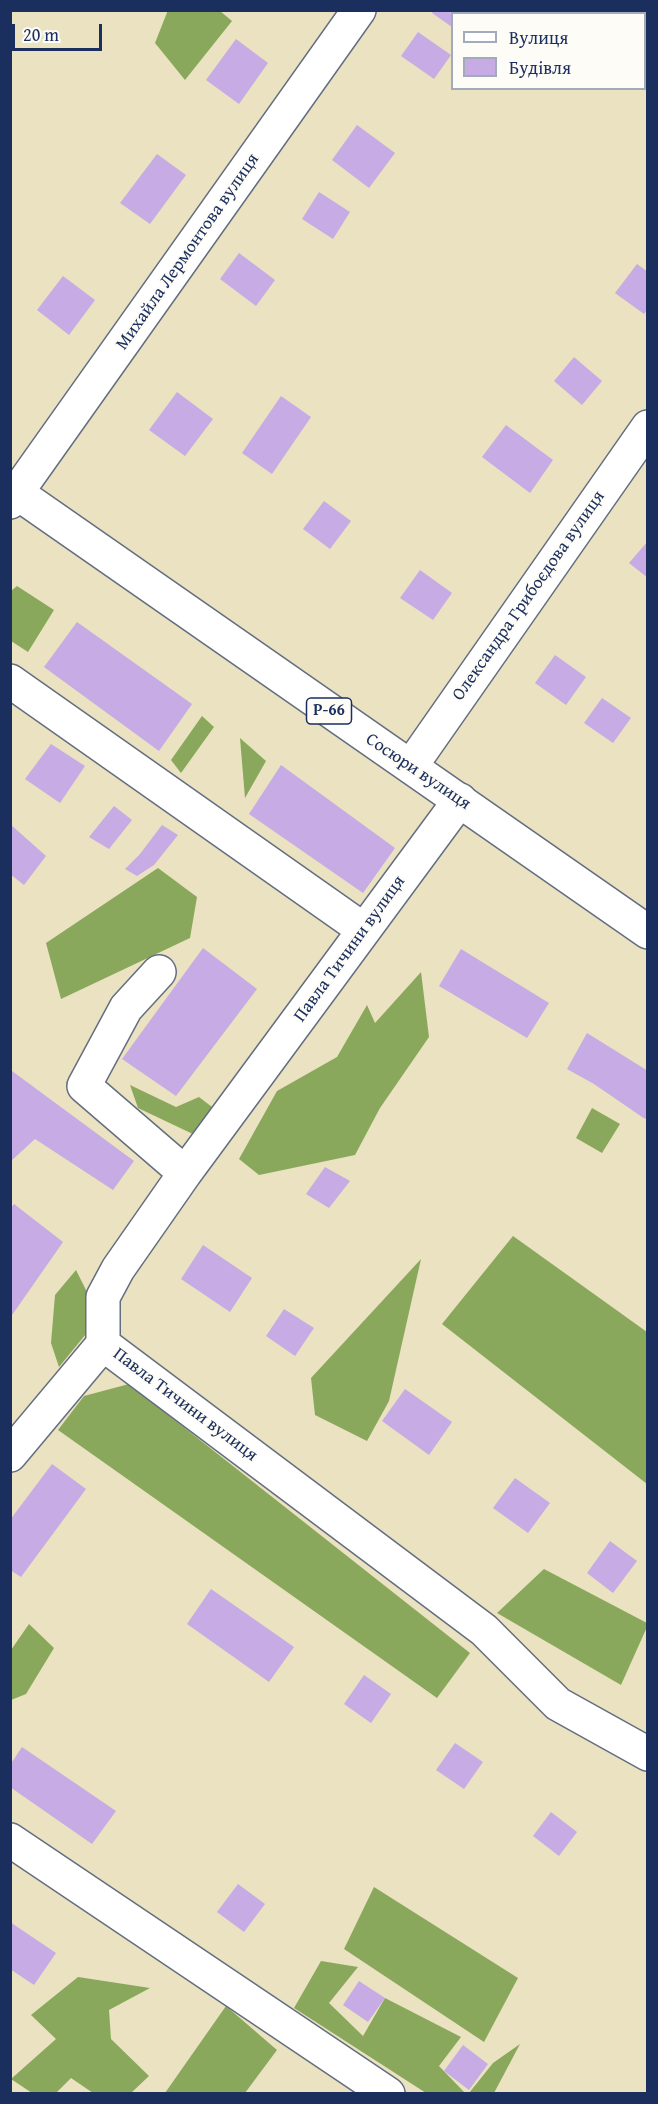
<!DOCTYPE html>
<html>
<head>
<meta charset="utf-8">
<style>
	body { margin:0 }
	#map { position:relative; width:658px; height:2104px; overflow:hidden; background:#eae2c0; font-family:"Gentium Book Plus",serif }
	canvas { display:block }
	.frame { position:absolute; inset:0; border:12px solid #1b2f5e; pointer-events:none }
	.legend { position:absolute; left:451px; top:12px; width:195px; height:78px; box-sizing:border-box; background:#fdfcf7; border:2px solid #a3aaba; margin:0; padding:8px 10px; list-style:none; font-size:18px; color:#1b2f5e }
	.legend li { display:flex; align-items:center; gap:12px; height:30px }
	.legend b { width:30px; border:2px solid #a3aaba }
	.scale { position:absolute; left:12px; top:24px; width:90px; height:27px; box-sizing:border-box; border:3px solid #1b2f5e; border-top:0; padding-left:8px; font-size:18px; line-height:21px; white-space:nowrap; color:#1b2f5e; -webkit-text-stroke:4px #fdfcf7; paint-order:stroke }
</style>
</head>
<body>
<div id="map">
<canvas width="658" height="2104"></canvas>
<div class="frame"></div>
<ul class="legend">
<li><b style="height:8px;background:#fff"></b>Вулиця</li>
<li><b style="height:16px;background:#c6abe4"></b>Будівля</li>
</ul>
<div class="scale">20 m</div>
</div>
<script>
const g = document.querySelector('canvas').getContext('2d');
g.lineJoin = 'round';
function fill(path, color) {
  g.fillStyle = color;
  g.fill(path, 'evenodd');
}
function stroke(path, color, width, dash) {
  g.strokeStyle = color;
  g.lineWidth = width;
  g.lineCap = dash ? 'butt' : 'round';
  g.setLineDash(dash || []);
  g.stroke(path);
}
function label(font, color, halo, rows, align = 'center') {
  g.font = font + ' "Gentium Book Plus",serif';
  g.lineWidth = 4.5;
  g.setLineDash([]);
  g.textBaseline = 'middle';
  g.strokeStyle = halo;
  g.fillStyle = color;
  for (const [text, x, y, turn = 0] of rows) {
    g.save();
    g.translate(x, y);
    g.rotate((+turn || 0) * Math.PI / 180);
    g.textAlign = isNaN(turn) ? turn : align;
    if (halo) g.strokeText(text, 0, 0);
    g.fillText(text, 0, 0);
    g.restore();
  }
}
fill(new Path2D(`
	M168 10 220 11 232 21 185 80 155 43Z
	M17 586 54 610 28 652 11 641V591Z
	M202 716 214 727 181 773 171 760Z
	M240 738 266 761 245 798Z
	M158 868 197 897 190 938 61 999 46 943Z
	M421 972 429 1037 380 1108 355 1155 259 1175 239 1159 277 1091 337 1057 367 1005 375 1023Z
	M130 1085 176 1107 199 1097 216 1110 197 1136 138 1108Z
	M592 1108 620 1124 602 1153 576 1138Z
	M513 1236 647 1332V1484L442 1324Z
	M421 1259 389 1401 367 1441 315 1415 311 1378Z
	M76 1270 87 1292 86 1334 59 1367 51 1343 55 1295Z
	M129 1384 470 1653 437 1698 58 1430 84 1396Z
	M544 1569 647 1623V1627L621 1685 497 1613Z
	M29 1624 54 1648 26 1694 11 1700V1650Z
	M374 1887 518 1978 484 2042 344 1949Z
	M321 1961 358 1967 329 2003 363 2036 385 1998 461 2037 439 2066 465 2093H426L294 2008Z
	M78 1977 150 1988 109 2010 111 2039 149 2076 131 2093H93L71 2078 56 2093H32L11 2079 56 2039 31 2015Z
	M226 2006 277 2050 245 2093H165Z
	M520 2044 494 2093H469L493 2063Z`), '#8aa85c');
fill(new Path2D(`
	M434 10H479L477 14H452V27L432 13Z
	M418 32 451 55 434 79 401 56Z
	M236 39 268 63 239 104 206 80Z
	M357 125 395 153 369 188 332 160Z
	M157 154 186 175 150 224 120 203Z
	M319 192 350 212 333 239 302 219Z
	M239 253 275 280 256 306 220 279Z
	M637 264 648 272V309L644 314 615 293Z
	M63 276 95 300 69 335 37 310Z
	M574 357 602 381 582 405 554 381Z
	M177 392 213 419 185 456 149 430Z
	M281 396 311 417 272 474 242 453Z
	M506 425 553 460 530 493 482 457Z
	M324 501 351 521 330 549 303 529Z
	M648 541V578L629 563Z
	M420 570 452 593 433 620 400 598Z
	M77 622 192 704 159 751 44 667Z
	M555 655 586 677 566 705 535 683Z
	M602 698 631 718 613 743 584 723Z
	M51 744 85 766 60 803 25 779Z
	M281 765 395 848 363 893 249 814Z
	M114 806 132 820 109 849 89 837Z
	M10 824 46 856 24 885 10 874Z
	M162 825 178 835 154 865 137 876 125 869 140 854Z
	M203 948 257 989 176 1096 122 1059Z
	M461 949 549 1003 527 1038 439 986Z
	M587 1033 648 1071V1115L645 1119 594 1084 567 1069Z
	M12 1071 134 1161 113 1190 35 1139 10 1162V1074Z
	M325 1167 350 1181 329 1208 306 1194Z
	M14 1204 63 1242 10 1318V1209Z
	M203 1245 252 1278 230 1312 181 1279Z
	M284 1309 314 1328 295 1356 266 1336Z
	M405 1389 452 1422 429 1455 382 1421Z
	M52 1464 86 1489 21 1577 10 1570V1520Z
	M515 1478 550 1503 528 1533 493 1508Z
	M610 1541 637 1561 613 1593 587 1573Z
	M211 1589 294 1647 269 1682 187 1624Z
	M364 1675 391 1694 371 1723 344 1704Z
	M455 1743 483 1762 464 1789 436 1770Z
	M22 1747 116 1811 92 1844 10 1787V1765Z
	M551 1812 577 1832 559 1856 533 1836Z
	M238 1884 265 1904 244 1932 217 1912Z
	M10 1922 56 1953 34 1985 10 1969Z
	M359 1981 385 1998 368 2022 343 2005Z
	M463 2045 488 2064 469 2090 444 2071Z`), '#c6abe4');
const minor = new Path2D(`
	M10 502 359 10
	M10 681 364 930
	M411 766 648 427
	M460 800 185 1173 118 1269 103 1297V1344L484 1630 558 1704 648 1754
	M159 972 126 1008 84 1086 185 1173
	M10 1455 103 1344
	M10 1840 388 2094`);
const major = new Path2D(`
	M10 488 648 932`);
stroke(minor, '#636e80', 36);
stroke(major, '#636e80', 36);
stroke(minor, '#fff', 33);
stroke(major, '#fff', 33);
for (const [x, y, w] of [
	[329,711,45]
]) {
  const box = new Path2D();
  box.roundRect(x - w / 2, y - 13, w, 26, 4.5);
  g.fillStyle = '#fdfcf7';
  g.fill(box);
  stroke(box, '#1b2f5e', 1.5);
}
label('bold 16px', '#1b2f5e', null, [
	["Р-66",329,711]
]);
label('18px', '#1b2f5e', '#fdfcf7', [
	["Михайла Лермонтова вулиця",188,252,-55],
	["Олександра Грибоєдова вулиця",529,596,-55],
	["Сосюри вулиця",418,772,34],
	["Павла Тичини вулиця",350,949,-54],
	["Павла Тичини вулиця",185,1405,37]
]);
</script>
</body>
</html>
